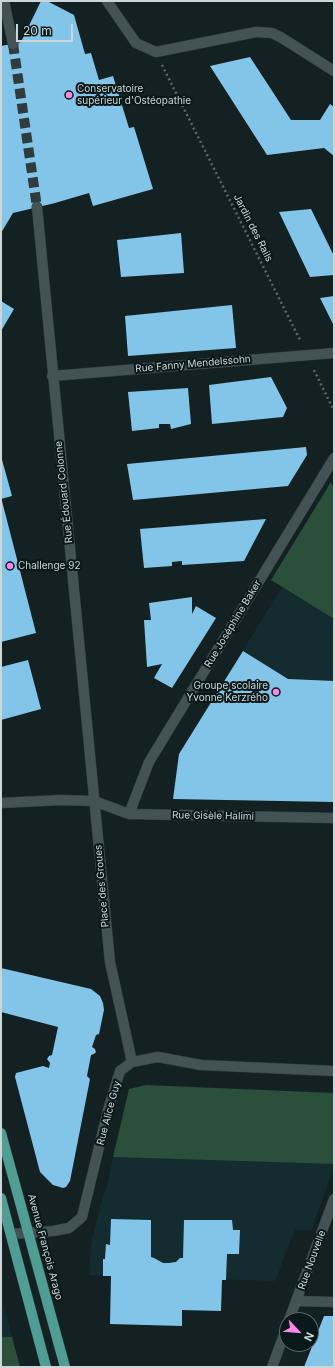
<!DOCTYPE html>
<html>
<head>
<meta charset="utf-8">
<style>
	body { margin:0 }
	#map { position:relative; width:335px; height:1368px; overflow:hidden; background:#132123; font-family:Inter,sans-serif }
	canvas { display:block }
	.frame { position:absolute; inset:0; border:2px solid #ccd6d7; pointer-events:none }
	.north { position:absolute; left:279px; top:1312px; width:40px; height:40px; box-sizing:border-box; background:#09181a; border:1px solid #576466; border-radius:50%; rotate:116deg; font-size:11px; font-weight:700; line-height:16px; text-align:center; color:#ccd6d7 }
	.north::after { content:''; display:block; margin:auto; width:14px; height:18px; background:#f987e8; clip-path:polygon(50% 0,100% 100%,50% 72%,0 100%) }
	.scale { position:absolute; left:16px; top:24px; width:57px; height:18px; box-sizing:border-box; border:2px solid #ccd6d7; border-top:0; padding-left:5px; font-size:12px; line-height:14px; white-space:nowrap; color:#ccd6d7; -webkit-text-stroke:3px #09181a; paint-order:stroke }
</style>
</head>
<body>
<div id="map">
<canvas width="335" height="1368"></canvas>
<div class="frame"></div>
<div class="north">N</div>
<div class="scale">20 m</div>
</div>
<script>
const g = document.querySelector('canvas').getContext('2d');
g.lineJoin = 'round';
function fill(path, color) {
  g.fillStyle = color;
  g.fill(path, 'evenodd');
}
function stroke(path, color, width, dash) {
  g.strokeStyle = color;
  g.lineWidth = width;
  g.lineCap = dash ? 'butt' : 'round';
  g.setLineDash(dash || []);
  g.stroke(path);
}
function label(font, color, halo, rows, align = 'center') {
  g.font = font + ' Inter,sans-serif';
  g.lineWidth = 4;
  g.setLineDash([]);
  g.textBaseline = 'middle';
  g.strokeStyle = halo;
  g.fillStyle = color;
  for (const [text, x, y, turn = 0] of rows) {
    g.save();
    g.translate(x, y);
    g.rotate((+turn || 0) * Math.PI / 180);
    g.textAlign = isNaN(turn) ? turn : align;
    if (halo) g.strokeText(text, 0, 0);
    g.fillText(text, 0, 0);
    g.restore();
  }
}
fill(new Path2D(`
	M282 587 334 619V802L173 799 179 754Z
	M113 1157 334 1164V1165L312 1230H295L275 1281 103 1276 89 1275 91 1244 103 1196 107 1187Z
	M1 1302H3L12 1337H1Z`), '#142b2f');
fill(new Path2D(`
	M331 482 334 488V619L271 580Z
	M146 1085 334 1093V1164L113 1157 129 1089Z
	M1 1337H12L20 1367H1Z`), '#2a4f3a');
fill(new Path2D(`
	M41 1H47L74 15 85 54 91 53 99 80 113 76 129 128 134 127 153 189 93 206 89 193 55 203 13 213 1 233V46L21 42Z
	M250 57 291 120H320L330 104 334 107V156L324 148 267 155 210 66Z
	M311 209 334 256V275L310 277 279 212Z
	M181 233 184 273 121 277 117 240Z
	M334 296V326L320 298Z
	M1 301 14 309 1 331Z
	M232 305 236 348 128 356 125 316Z
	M271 377 287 408 283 417 212 424 209 385Z
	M188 388 191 424 171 429 170 424H159V428L132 431 128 392Z
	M306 447 307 455 288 486 133 500 127 464Z
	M1 456 12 496 1 499Z
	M2 501 36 633 1 642V502Z
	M266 519 244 561 182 565V561L172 562V566L144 568 140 529Z
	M192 597V614L196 606 216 618 172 688 154 678 162 664 147 667 144 620H151L149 603Z
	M243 651 288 679 334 681V802L173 799 179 754Z
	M28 660 41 709 1 720V667Z
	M1 968 91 989 100 996 103 1003 104 1010 99 1034 96 1035 92 1047 95 1049 96 1052 94 1054 91 1055 87 1076 90 1079 70 1181 66 1187 63 1188 53 1185 40 1172 15 1077 16 1073 20 1072 43 1066 49 1068 50 1063 47 1059 49 1056 52 1055 58 1027 1 1012Z
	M111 1219 151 1220V1257L154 1258 163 1263H169L176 1262 180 1258H183L184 1220H232L233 1230H240L239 1254H227L226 1280H222L221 1311 182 1310V1326L110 1324 111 1276H103V1259H105L106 1244 110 1245Z
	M324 1316H334V1367H304Z`), '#83c5e8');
stroke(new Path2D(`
	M13 44 37 207`), '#2f3c3e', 10, [10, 5]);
const minor = new Path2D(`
	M4 1 13 44
	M107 1 136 43 156 52 256 32 272 33 282 38 334 71
	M37 207 110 962 132 1062
	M52 376 334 353
	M1 803 61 800 94 801 129 814 334 818
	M129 814 149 762 334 458
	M11 1234 53 1231 69 1228 82 1217 108 1110 120 1071 132 1062 158 1057 201 1065 334 1071
	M296 1301 334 1302
	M289 1320 334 1199
	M272 1367 287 1327`);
const major = new Path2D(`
	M1 1133 65 1367
	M1 1198 46 1367`);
stroke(minor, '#323c3d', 11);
stroke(major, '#323c3d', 11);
stroke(new Path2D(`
	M162 65 301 342
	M314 370 334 411`), '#5b6769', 2.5, [2, 3]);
stroke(minor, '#425255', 10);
stroke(major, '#4f9d94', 10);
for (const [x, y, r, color] of [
	[69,95,4,"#f987e8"],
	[10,566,4,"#f987e8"],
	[276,692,4,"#f987e8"]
]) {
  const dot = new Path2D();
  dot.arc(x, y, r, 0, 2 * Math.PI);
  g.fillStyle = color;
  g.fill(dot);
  stroke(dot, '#09181a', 1.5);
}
label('10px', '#ccd6d7', '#09181a', [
	["Conservatoire",77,89],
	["supérieur d'Ostéopathie",77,101],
	["Challenge 92",18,566],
	["Groupe scolaire",268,686,"right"],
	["Yvonne Kerzrého",268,698,"right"]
], 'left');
label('10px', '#ccd6d7', '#09181a', [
	["Jardin des Rails",253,228,63],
	["Rue Fanny Mendelssohn",193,364,-5],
	["Rue Édouard Colonne",64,492,-96],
	["Rue Joséphine Baker",233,624,-59],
	["Rue Gisèle Halimi",213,816,1],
	["Place des Groues",102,886,-95],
	["Rue Alice Guy",109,1113,-75],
	["Avenue François Arago",45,1247,75],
	["Rue Nouvelle",312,1260,-70]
]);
</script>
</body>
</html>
